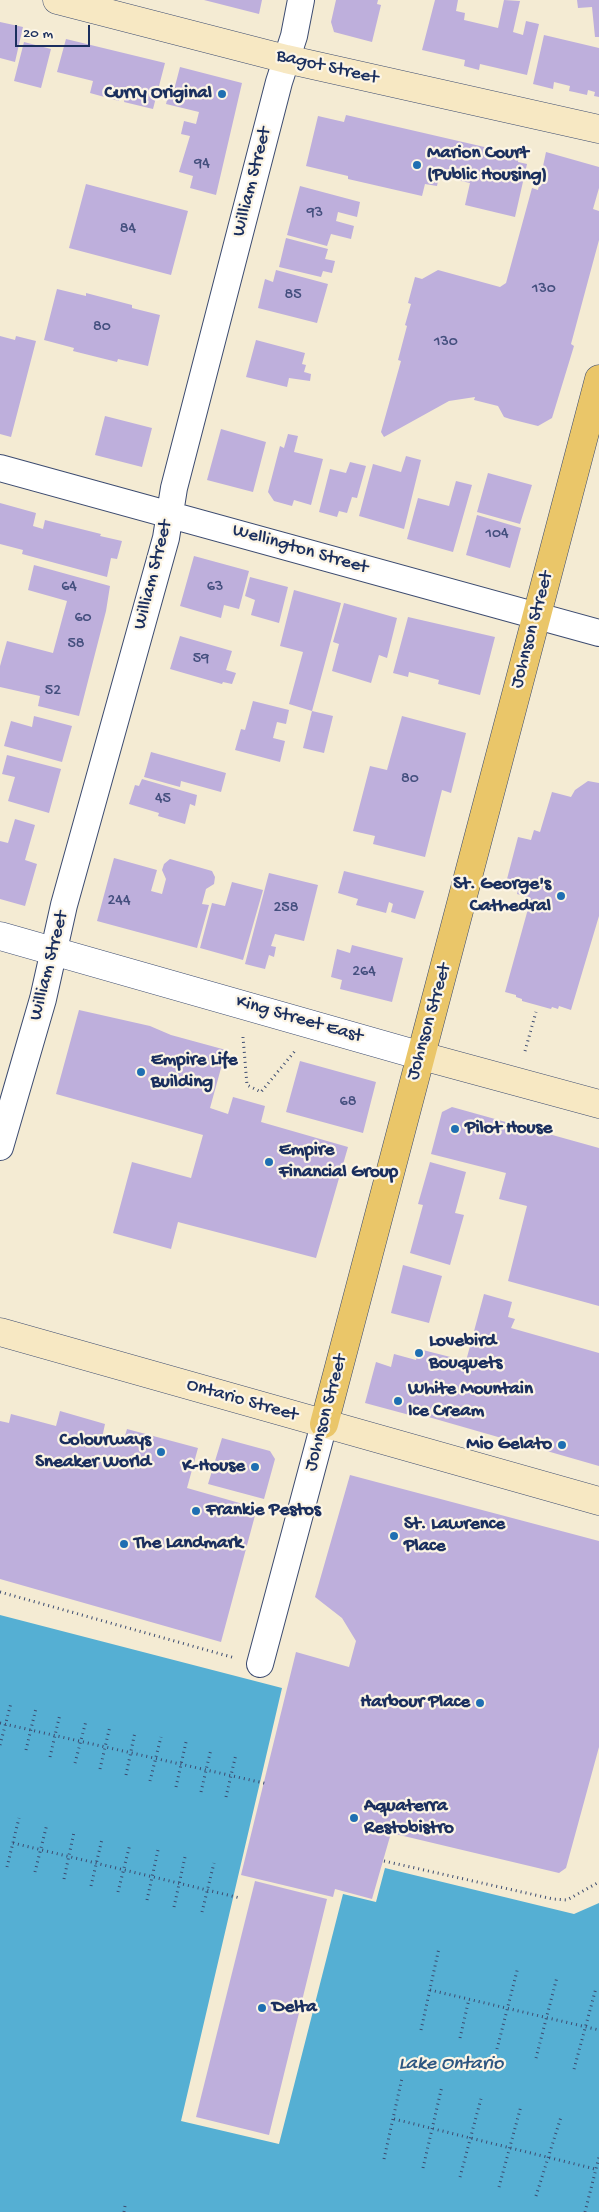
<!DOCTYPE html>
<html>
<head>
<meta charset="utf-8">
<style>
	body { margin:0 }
	#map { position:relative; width:599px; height:2212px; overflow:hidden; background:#f4ebd3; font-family:"Gochi Hand",sans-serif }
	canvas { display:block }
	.scale { position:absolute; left:15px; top:25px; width:75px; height:22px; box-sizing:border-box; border:2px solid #1b2f5e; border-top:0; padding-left:6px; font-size:15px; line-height:18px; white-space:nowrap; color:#1b2f5e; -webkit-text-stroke:4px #fcf5e5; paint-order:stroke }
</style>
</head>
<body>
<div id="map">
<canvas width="599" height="2212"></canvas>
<div class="scale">20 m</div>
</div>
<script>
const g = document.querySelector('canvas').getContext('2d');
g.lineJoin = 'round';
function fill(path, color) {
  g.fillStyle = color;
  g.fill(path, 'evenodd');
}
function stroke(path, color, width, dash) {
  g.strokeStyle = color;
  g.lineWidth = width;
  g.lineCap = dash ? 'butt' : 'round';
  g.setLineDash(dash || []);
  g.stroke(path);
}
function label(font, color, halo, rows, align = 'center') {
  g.font = font + ' "Gochi Hand",sans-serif';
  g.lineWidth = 4.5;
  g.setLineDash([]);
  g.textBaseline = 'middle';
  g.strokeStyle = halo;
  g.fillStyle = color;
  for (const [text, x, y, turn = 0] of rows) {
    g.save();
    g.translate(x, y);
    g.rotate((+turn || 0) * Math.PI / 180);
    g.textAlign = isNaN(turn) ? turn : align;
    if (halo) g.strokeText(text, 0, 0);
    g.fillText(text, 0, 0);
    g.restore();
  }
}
fill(new Path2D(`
	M0 1615 282 1688 181 2121 279 2144 343 1894 376 1902 385 1868 574 1914 599 1903V2212H0Z`), '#55afd3');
fill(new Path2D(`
	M204 0H262L259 14Z
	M336 0H378L377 4 381 5 372 42 334 32 331 22Z
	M435 0H458L456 11 465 13 464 20 498 28 504 0 520 1 513 32 523 35 526 21 539 24 527 75 480 64 479 70 464 66 465 60 422 50Z
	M577 0H599V37H595L592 7 578 8Z
	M0 22 23 27 15 62 0 58Z
	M544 35 599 48V97L594 96 595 92 588 90 587 95 574 92 569 91 570 86 554 82 553 89 533 84Z
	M66 39 165 63 153 109 124 102 127 91 122 89 119 101 90 93 93 81 57 72Z
	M24 42 51 49 41 88 14 81Z
	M180 67 242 83 216 195 190 188 193 176 179 172 190 136 181 134 184 121 196 124 199 112 166 104 170 89 174 90Z
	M346 115 519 155 518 162 527 164 515 217 465 205 470 183 439 176 437 186 425 184 422 196 348 179V176L306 166 318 116 344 122Z
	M546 152 599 167V188L593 209 599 211V240L571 344 574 346 552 418 538 426 510 419 504 417 498 406 474 400 475 397 449 401 384 437 381 432 401 361 398 360 407 326 405 325 411 304 408 303 415 277 422 279 438 270 500 287 506 283 532 188 538 190Z
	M86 184 188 211 171 275 69 248Z
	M300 186 360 202 357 217 338 212 336 221 354 226 351 239 331 234 327 246 287 235Z
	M286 238 328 249 325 259 335 261 332 273 323 271 321 277 279 267Z
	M276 270 328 284 317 323 258 308 265 279 273 282Z
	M57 289 86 296V293L132 305V308L160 315 148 366 118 359 117 362 73 351 74 348 44 340Z
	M0 336 15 340 16 336 36 341 11 437 0 434Z
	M256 340 305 353 302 364 306 365 304 372 311 374 310 381 289 378 287 387 246 377Z
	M105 416 152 428 142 467 95 455Z
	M221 429 266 442 253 492 207 480Z
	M288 434 298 436 294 452 323 459 311 505 294 500 292 506 274 501 268 492 280 446 284 448Z
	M406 456 421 460 404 529 359 516 373 464 401 472Z
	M350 462 366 466 357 498 352 497 347 513 339 511 337 517 319 512 330 469 346 473Z
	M488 473 532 485 520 524 477 512Z
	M456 481 472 485 453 552 407 539 418 498 449 506Z
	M0 503 36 513 33 526 43 529 45 520 101 534 100 536 122 541 117 559 111 558 107 577 22 554 23 550 0 544Z
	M477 515 521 528 510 568 466 555Z
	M194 556 249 571 239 609 224 605 221 618 180 606Z
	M34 565 110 586 106 611 79 716 38 706 40 696 0 687V666L7 641 53 653 67 601 28 590Z
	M250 577 288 587 279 623 251 615 255 600 245 596Z
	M294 590 341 603 312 711 289 704 303 652 280 646Z
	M344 603 397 618 387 658 379 655 371 683 332 671 339 644 333 642Z
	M408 617 495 637 480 695 438 684 439 680 409 672 408 677 393 673Z
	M180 636 232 651 226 670 236 673 232 684 223 682 222 684 170 669Z
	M253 701 289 710 286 724 277 722 273 738 285 741 280 762 235 750 241 729 245 730Z
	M312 711 333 716 324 753 303 748Z
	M34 716 72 726 62 762 4 746 11 721 32 727Z
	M402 716 466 733 451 793 442 790 425 857 373 844 375 836 353 831 370 766 387 770Z
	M151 752 226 773 221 792 181 781 180 787 144 777Z
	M7 755 61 769 49 813 8 801 15 777 2 774Z
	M142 779 197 795 195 806 190 804 185 824 158 816 159 813 129 804 135 785 139 786Z
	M588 781 599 783V916L571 1010 559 1006 558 1009 552 1007 551 1009 522 1001V999L516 997V995L505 992 531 898 517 894 520 882 507 879 518 837 531 840 534 830 540 832 552 792 571 797 575 790Z
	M15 819 35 825 25 860 37 864 25 906 0 899V841L8 843Z
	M114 858 157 870 151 891 162 894 166 879 162 870 164 864 170 859 212 871 215 877 214 884 206 889 202 904 209 905 197 948 97 921Z
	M344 871 424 891 415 919 391 912 393 904 389 902 386 913 356 905 358 899 338 893Z
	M269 873 318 885 304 941 275 934 271 946 276 947 274 957 269 955 265 969 245 964Z
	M232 882 263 890 243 960 200 948 212 903 225 906Z
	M352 945 403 958 392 1002 340 989 342 980 331 977 337 949 350 953Z
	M79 1010 150 1026 171 1035 226 1050 210 1108 228 1114 233 1097 265 1106 261 1122 348 1147 316 1258 178 1222 171 1249 113 1233 132 1162 191 1178 203 1135 56 1094Z
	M300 1061 376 1082 363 1133 286 1112Z
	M452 1107 599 1148V1306L508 1281 527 1206 499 1199 506 1173 431 1154 442 1112Z
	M430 1162 466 1172 455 1213 464 1215 450 1265 410 1253 423 1205 418 1204Z
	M403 1265 442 1276 429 1323 391 1313Z
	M484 1294 512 1302 508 1317 515 1319 511 1328 599 1353V1466L418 1414 417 1417 365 1403 376 1362 391 1367 394 1354 416 1360 419 1349 466 1361Z
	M60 1411 105 1424 102 1438 123 1443 127 1429 198 1448 187 1488 257 1508 221 1642 0 1579V1421L9 1423 11 1414 56 1426Z
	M222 1438 270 1451 275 1459 264 1499 208 1484Z
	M350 1475 599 1541V1747L566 1868 559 1873 391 1833 372 1899 335 1889 333 1897 241 1875 296 1652 349 1667 356 1641 342 1618 315 1597Z
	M255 1881 327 1899 269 2135 196 2117Z`), '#beafdc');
const minor = new Path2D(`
	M0 468 599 633
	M0 1147 43 999 64 905 166 538 174 488 279 82 294 36 301 0
	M260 1664 324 1424`);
const tertiary = new Path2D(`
	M0 936 422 1056`);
const secondary = new Path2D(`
	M57 0 286 59 599 129
	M422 1056 599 1104
	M0 1332 599 1501`);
const primary = new Path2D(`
	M324 1424 599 379`);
stroke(minor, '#3c4b70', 28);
stroke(tertiary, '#3c4b70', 29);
stroke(secondary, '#3c4b70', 29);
stroke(primary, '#3c4b70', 29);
stroke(new Path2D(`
	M243 1037 247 1085 261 1092 295 1051
	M525 1051 536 1012
	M0 1592 235 1658
	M0 1723 268 1784
	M0 1745 11 1703
	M26 1750 36 1708
	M50 1757 60 1714
	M75 1763 86 1721
	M100 1769 110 1726
	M126 1775 135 1732
	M150 1781 161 1737
	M176 1787 186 1742
	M201 1792 211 1749
	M226 1797 236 1754
	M13 1843 240 1898
	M384 1861 553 1899 567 1900 599 1882
	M7 1867 19 1818
	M35 1872 47 1824
	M64 1879 74 1832
	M91 1886 102 1839
	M118 1892 130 1844
	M147 1900 158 1850
	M174 1907 185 1857
	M202 1912 214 1863
	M430 1990 599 2030
	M421 2030 439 1948
	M460 2038 469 1999
	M497 2049 518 1967
	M536 2058 557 1977
	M574 2069 596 1988
	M394 2119 595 2169
	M384 2159 402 2078
	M423 2168 442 2086
	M460 2177 482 2095
	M499 2187 521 2106
	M536 2196 561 2117
	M124 2212 125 2206
	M585 2212 599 2157`), '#3c4b70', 3, [1, 4]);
stroke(minor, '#fff', 26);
stroke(tertiary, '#fff', 28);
stroke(secondary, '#f7e8c3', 28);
stroke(primary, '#eac669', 28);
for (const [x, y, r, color] of [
	[222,94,5,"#1f6fb2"],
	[417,165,5,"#1f6fb2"],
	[561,896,5,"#1f6fb2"],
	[141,1072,5,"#1f6fb2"],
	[455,1129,5,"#1f6fb2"],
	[269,1162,5,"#1f6fb2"],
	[419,1353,5,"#1f6fb2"],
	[398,1401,5,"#1f6fb2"],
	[562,1445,5,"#1f6fb2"],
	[161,1452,5,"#1f6fb2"],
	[255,1467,5,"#1f6fb2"],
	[196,1511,5,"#1f6fb2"],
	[394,1536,5,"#1f6fb2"],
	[124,1544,5,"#1f6fb2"],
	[480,1703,5,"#1f6fb2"],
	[354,1818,5,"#1f6fb2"],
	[262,2008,5,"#1f6fb2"]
]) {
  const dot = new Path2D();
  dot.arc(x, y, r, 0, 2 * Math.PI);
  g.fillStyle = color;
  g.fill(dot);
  stroke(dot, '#fcf5e5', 2);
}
label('16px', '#444f7e', null, [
	["94",202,165],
	["93",315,214],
	["84",128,230],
	["130",544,290],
	["85",293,296],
	["80",102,328],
	["130",446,343],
	["104",497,535],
	["64",69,588],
	["63",215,588],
	["60",83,619],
	["58",76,645],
	["59",201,660],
	["52",53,692],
	["80",410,780],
	["45",163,800],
	["244",119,902],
	["258",286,909],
	["264",364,973],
	["68",348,1103]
]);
label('19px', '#1b2f5e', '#fcf5e5', [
	["Bagot Street",327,68,13],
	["William Street",253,182,-76],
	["Wellington Street",300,550,16],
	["William Street",154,575,-76],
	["Johnson Street",533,630,-75],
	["William Street",50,966,-76],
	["King Street East",299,1020,16],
	["Johnson Street",430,1022,-74],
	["Ontario Street",242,1401,16],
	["Johnson Street",327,1413,-75]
]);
label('bold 19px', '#1b2f5e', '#fcf5e5', [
	["Curry Original",212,94,"right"],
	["Marion Court",427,154],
	["(Public Housing)",427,176],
	["St. George's",551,885,"right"],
	["Cathedral",551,907,"right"],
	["Empire Life",151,1061],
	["Building",151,1083],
	["Pilot House",465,1129],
	["Empire",279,1151],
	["Financial Group",279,1173],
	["Lovebird",429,1342],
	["Bouquets",429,1364],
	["White Mountain",408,1390],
	["Ice Cream",408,1412],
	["Colourways",151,1441,"right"],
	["Sneaker World",151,1463,"right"],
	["Mio Gelato",552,1445,"right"],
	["K-House",245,1467,"right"],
	["Frankie Pestos",206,1511],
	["St. Lawrence",404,1525],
	["Place",404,1547],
	["The Landmark",134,1544],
	["Harbour Place",470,1703,"right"],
	["Aquaterra",364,1807],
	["Restobistro",364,1829],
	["Delta",272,2008]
], 'left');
label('italic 20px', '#2c5581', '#fcf5e5', [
	["Lake Ontario",451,2065]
]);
</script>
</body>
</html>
